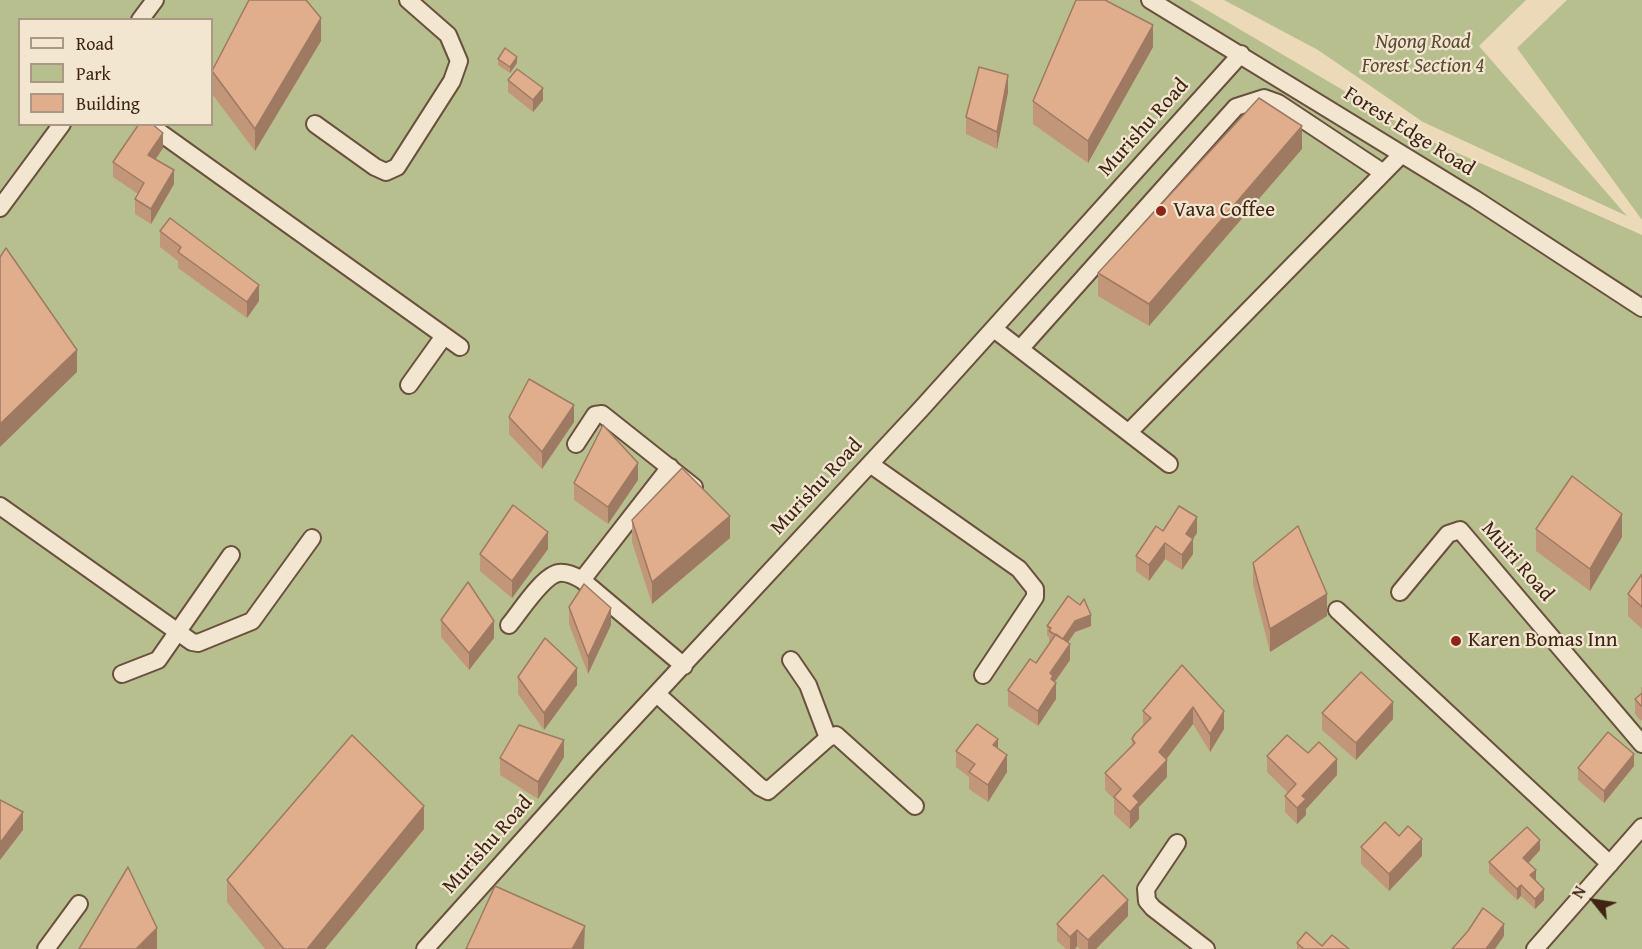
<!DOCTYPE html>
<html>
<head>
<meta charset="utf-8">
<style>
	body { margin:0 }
	#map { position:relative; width:1642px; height:949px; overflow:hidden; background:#ebd9b8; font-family:"Gentium Book Plus",serif }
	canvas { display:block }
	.legend { position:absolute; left:18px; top:18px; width:195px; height:108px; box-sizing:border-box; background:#f2e6d1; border:2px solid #aa9885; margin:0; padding:8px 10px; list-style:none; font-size:18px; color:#3f2414 }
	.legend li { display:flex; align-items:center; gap:12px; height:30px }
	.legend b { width:30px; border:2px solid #aa9885 }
	.north { position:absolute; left:1564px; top:871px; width:60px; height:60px; -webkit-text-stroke:4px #f2e6d1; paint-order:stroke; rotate:300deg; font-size:16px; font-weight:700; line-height:24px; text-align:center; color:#3f2414 }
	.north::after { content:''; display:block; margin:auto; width:21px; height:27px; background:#3f2414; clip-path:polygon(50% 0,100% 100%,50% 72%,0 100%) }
</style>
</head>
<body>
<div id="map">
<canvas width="1642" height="949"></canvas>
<ul class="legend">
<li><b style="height:8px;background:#f2e6d1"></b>Road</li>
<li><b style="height:16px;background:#b8bf8e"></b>Park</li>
<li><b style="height:16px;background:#e1ae8d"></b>Building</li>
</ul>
<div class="north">N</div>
</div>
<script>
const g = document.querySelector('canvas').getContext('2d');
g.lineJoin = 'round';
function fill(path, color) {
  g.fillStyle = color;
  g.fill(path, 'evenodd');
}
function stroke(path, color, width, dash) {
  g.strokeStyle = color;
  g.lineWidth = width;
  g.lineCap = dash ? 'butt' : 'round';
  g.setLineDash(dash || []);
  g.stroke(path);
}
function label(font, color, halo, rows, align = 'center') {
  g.font = font + ' "Gentium Book Plus",serif';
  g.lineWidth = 4.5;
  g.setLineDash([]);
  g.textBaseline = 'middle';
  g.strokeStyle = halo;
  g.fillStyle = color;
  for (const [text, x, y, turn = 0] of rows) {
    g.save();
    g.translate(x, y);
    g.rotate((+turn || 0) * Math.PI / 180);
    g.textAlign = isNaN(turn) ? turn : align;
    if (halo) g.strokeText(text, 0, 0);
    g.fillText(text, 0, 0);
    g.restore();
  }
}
fill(new Path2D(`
	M0 0H1190L1426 139 1642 235V949H0ZM20 20H212V124H20Z
	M1224 0H1526L1479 46 1627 216 1423 122 1318 50Z
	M1567 0H1642V220L1517 48Z`), '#b8bf8e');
const minor = new Path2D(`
	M1150 0 1475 199 1642 308
	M140 20 155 0
	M148 124 460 347
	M315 124 375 167 386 172 397 167 452 81 459 61 448 35 408 0
	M0 208 62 124
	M994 329 1169 464
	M1020 349 1236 107 1264 98 1278 103 1382 172
	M409 385 444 336
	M1130 431 1401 155
	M576 444 595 415 602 414 694 487
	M870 464 1019 569 1035 589V597L983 675
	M0 506 192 642 198 643 252 621 312 538
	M582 580 670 467
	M1400 592 1448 534 1460 530 1642 744
	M1337 610 1610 864
	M509 625C520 612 543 575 559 573 567 572 575 576 582 580L684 666
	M791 660 808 685 828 738
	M122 674 158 660 231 555
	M658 695 760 787 768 791 828 738 836 735 915 806
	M1177 843 1146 889 1147 901 1153 908 1206 949
	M46 949 79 904
	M425 949 592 763 921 409 1241 54
	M1535 949 1642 827`);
stroke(minor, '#6a513d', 20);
stroke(minor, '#f2e6d1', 16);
fill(new Path2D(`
	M321 41 255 151 212 94V71Z
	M1153 47 1088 163 1033 124V101Z
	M498 59 517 63 510 73 498 65Z
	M508 80 543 100 533 112 508 92Z
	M1008 92 997 149 966 134V117Z
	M163 148 156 159 174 184 151 224 135 214V199L138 194 113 177V162Z
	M1302 149 1149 326 1098 296V273Z
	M160 231 259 301 247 318 178 268V261L160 247Z
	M509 417 574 422 542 469 509 434Z
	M638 480 608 524 574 500V483Z
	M632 520 730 538 652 604 632 542Z
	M1536 529 1622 537 1590 591 1536 551Z
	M1163 531 1197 533 1193 539V554L1182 570 1165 559 1149 581 1136 571V556Z
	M548 549 512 598 480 571V554Z
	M1253 563 1327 616 1270 652 1253 585Z
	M1642 574V629L1628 616V594Z
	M569 607 611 625 588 674 569 624Z
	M441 620 494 638 469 670 441 637Z
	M1047 626H1091L1075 632 1068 643 1070 660 1055 682 1056 699 1038 726 1008 706V690L1036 663 1050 643 1049 642V637L1047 636Z
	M1182 665 1224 729 1210 752 1193 724 1166 759 1167 777 1139 807V819L1130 829 1114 814V799L1105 790V773L1132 747V739L1143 725V711Z
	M518 677 577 685 544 730 518 694Z
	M1642 687V720L1641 721 1635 714V699L1641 694V688Z
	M1322 713 1393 719 1356 760 1322 730Z
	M998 749 1007 772 988 802 969 789V777L956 767V751Z
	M1308 753 1337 775 1306 809V815L1297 824 1285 812V796L1288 793 1267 772V756Z
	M564 757 538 799 500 775V758Z
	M1634 766 1604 803 1578 780V768Z
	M424 829 325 949H265L227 902V880Z
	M1361 847 1422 856 1389 891 1361 864Z
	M1540 850 1528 863 1544 900 1535 909 1521 896 1517 900 1489 873V862Z
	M1128 916 1096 949H1080L1077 946 1075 949H1066L1057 941V924Z
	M1297 943 1349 949H1297Z`), '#c29679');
fill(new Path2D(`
	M321 18V41L255 151V129Z
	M1153 25V47L1088 163V141Z
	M517 57V63L510 73V67Z
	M1008 75V92L997 149V132Z
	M543 88V100L533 112V100Z
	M1302 126V149L1149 326V304Z
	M163 133V148L148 170V155Z
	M174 170V184L151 224V209Z
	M259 285V301L247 318V302Z
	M77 350V372L0 447V424Z
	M574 405V422L542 469V452Z
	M638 463V480L608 524V507Z
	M1622 514V537L1590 591V569Z
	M730 516V538L652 604V582Z
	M1197 517V533L1187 547 1193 539V554L1182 570V555L1186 534Z
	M548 532V549L512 598V581Z
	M1165 543V559L1149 581V565Z
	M1327 594V616L1270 652V629Z
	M611 608V625L588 674V657Z
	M1091 615V626L1075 632 1062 651V640L1075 621Z
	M494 621V638L469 670V653Z
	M1070 644V660L1053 684 1056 683V699L1038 726V711L1050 673Z
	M577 668V685L544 730V713Z
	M1393 702V719L1356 760V743Z
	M1193 707V724L1159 769 1167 760V777L1139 807V819L1130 829V812L1133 796 1159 752Z
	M1224 711V729L1210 752V734Z
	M998 739V755L993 745Z
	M564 740V757L538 799V782Z
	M1634 754V766L1604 803V791Z
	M1007 755V772L988 802V785Z
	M1337 759V775L1306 809V815L1297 824V808L1302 796Z
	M424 806V829L325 949H307Z
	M23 812V830L0 860V843Z
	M1422 839V856L1389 891V874Z
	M1540 840V850L1523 869V858Z
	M1536 870V880L1530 875Z
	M1521 885V896L1517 900V889Z
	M1544 889V900L1535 909V899Z
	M1128 900V916L1096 949H1088V940Z
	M1504 924V936L1495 949H1486Z
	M585 926 584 949H572Z
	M157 928V949H136Z
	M1077 930V946L1075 949H1070V937Z`), '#9e7a63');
const building = new Path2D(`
	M249 0H306L321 18 255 129 212 71Z
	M1076 0H1105L1153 25 1088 141 1033 101Z
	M505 48 517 57 510 67 498 59Z
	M979 67 1008 75 997 132 966 117Z
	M517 69 543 88 533 100 508 80Z
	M1259 98 1302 126 1149 304 1098 273Z
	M139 124H152L163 133 148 155 174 170 151 209 135 199 144 183 113 162Z
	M170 218 259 285 247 302 178 252 181 247 160 231Z
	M6 248 77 350 0 424V257Z
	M529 379 574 405 542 452 509 417Z
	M603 425 638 463 608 507 574 483Z
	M682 468 730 516 652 582 632 520Z
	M1572 476 1622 514 1590 569 1536 529Z
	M513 505 548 532 512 581 480 554Z
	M1179 506 1197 517 1186 534 1193 539 1182 555 1165 543 1149 565 1136 556 1156 526 1163 531Z
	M1298 526 1327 594 1270 629 1253 563Z
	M1642 574V607L1628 594Z
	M468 582 494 621 469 653 441 620Z
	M584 584 611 608 588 657 569 607Z
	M1068 596 1080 605 1084 599 1091 615 1075 621 1063 639 1049 631 1051 628 1047 626Z
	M1056 634 1070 644 1050 673 1053 676 1051 679 1056 683 1038 711 1008 690 1030 659 1036 663Z
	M545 638 577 668 544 713 518 677Z
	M1182 665 1224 711 1210 734 1193 707 1159 752 1167 760 1133 796 1139 802 1130 812 1114 797 1121 789 1105 773 1135 743 1132 739 1135 734 1151 718 1143 711Z
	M1361 672 1393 702 1356 743 1322 713Z
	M1642 693V705L1641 706 1635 699Z
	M977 724 998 739 993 745 1007 755 988 785 969 772 975 764 956 751Z
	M519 725 564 740 538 782 500 758Z
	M1608 732 1634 754 1604 791 1578 768Z
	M352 735 424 806 307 949H284L227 880Z
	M1287 735 1308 753 1319 742 1337 759 1302 796 1306 799 1297 808 1285 796 1296 784 1267 756Z
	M0 800 23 812 0 843Z
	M1385 822 1399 836 1408 826 1422 839 1389 874 1361 847Z
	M1527 827 1540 840 1523 858 1536 870 1530 875 1544 889 1535 899 1521 885 1517 889 1489 862Z
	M128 867 157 928 136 949H79Z
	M1103 875 1128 900 1088 940 1077 930 1070 937 1057 924Z
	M495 886 585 926 572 949H466Z
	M1483 908 1504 924 1486 949H1452L1468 931Z
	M1306 932 1322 946 1332 935 1349 949H1304L1297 943Z`);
fill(building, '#e1ae8d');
stroke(building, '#9e7a63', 1.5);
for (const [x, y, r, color] of [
	[1161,211,6,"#8f2418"],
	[1456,641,6,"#8f2418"]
]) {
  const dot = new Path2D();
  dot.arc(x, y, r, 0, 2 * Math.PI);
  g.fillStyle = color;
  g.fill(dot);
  stroke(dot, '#f2e6d1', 2);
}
label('italic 21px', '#5d4b32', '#f2e6d1', [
	["Ngong Road",1423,43],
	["Forest Section 4",1423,67]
]);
label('21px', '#3f2414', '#f2e6d1', [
	["Murishu Road",1144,128,-48],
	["Forest Edge Road",1409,132,32],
	["Murishu Road",817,487,-47],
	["Muiri Road",1517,562,49],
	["Murishu Road",488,845,-48]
]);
label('21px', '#3f2414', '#f2e6d1', [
	["Vava Coffee",1173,211],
	["Karen Bomas Inn",1468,641]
], 'left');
</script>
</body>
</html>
